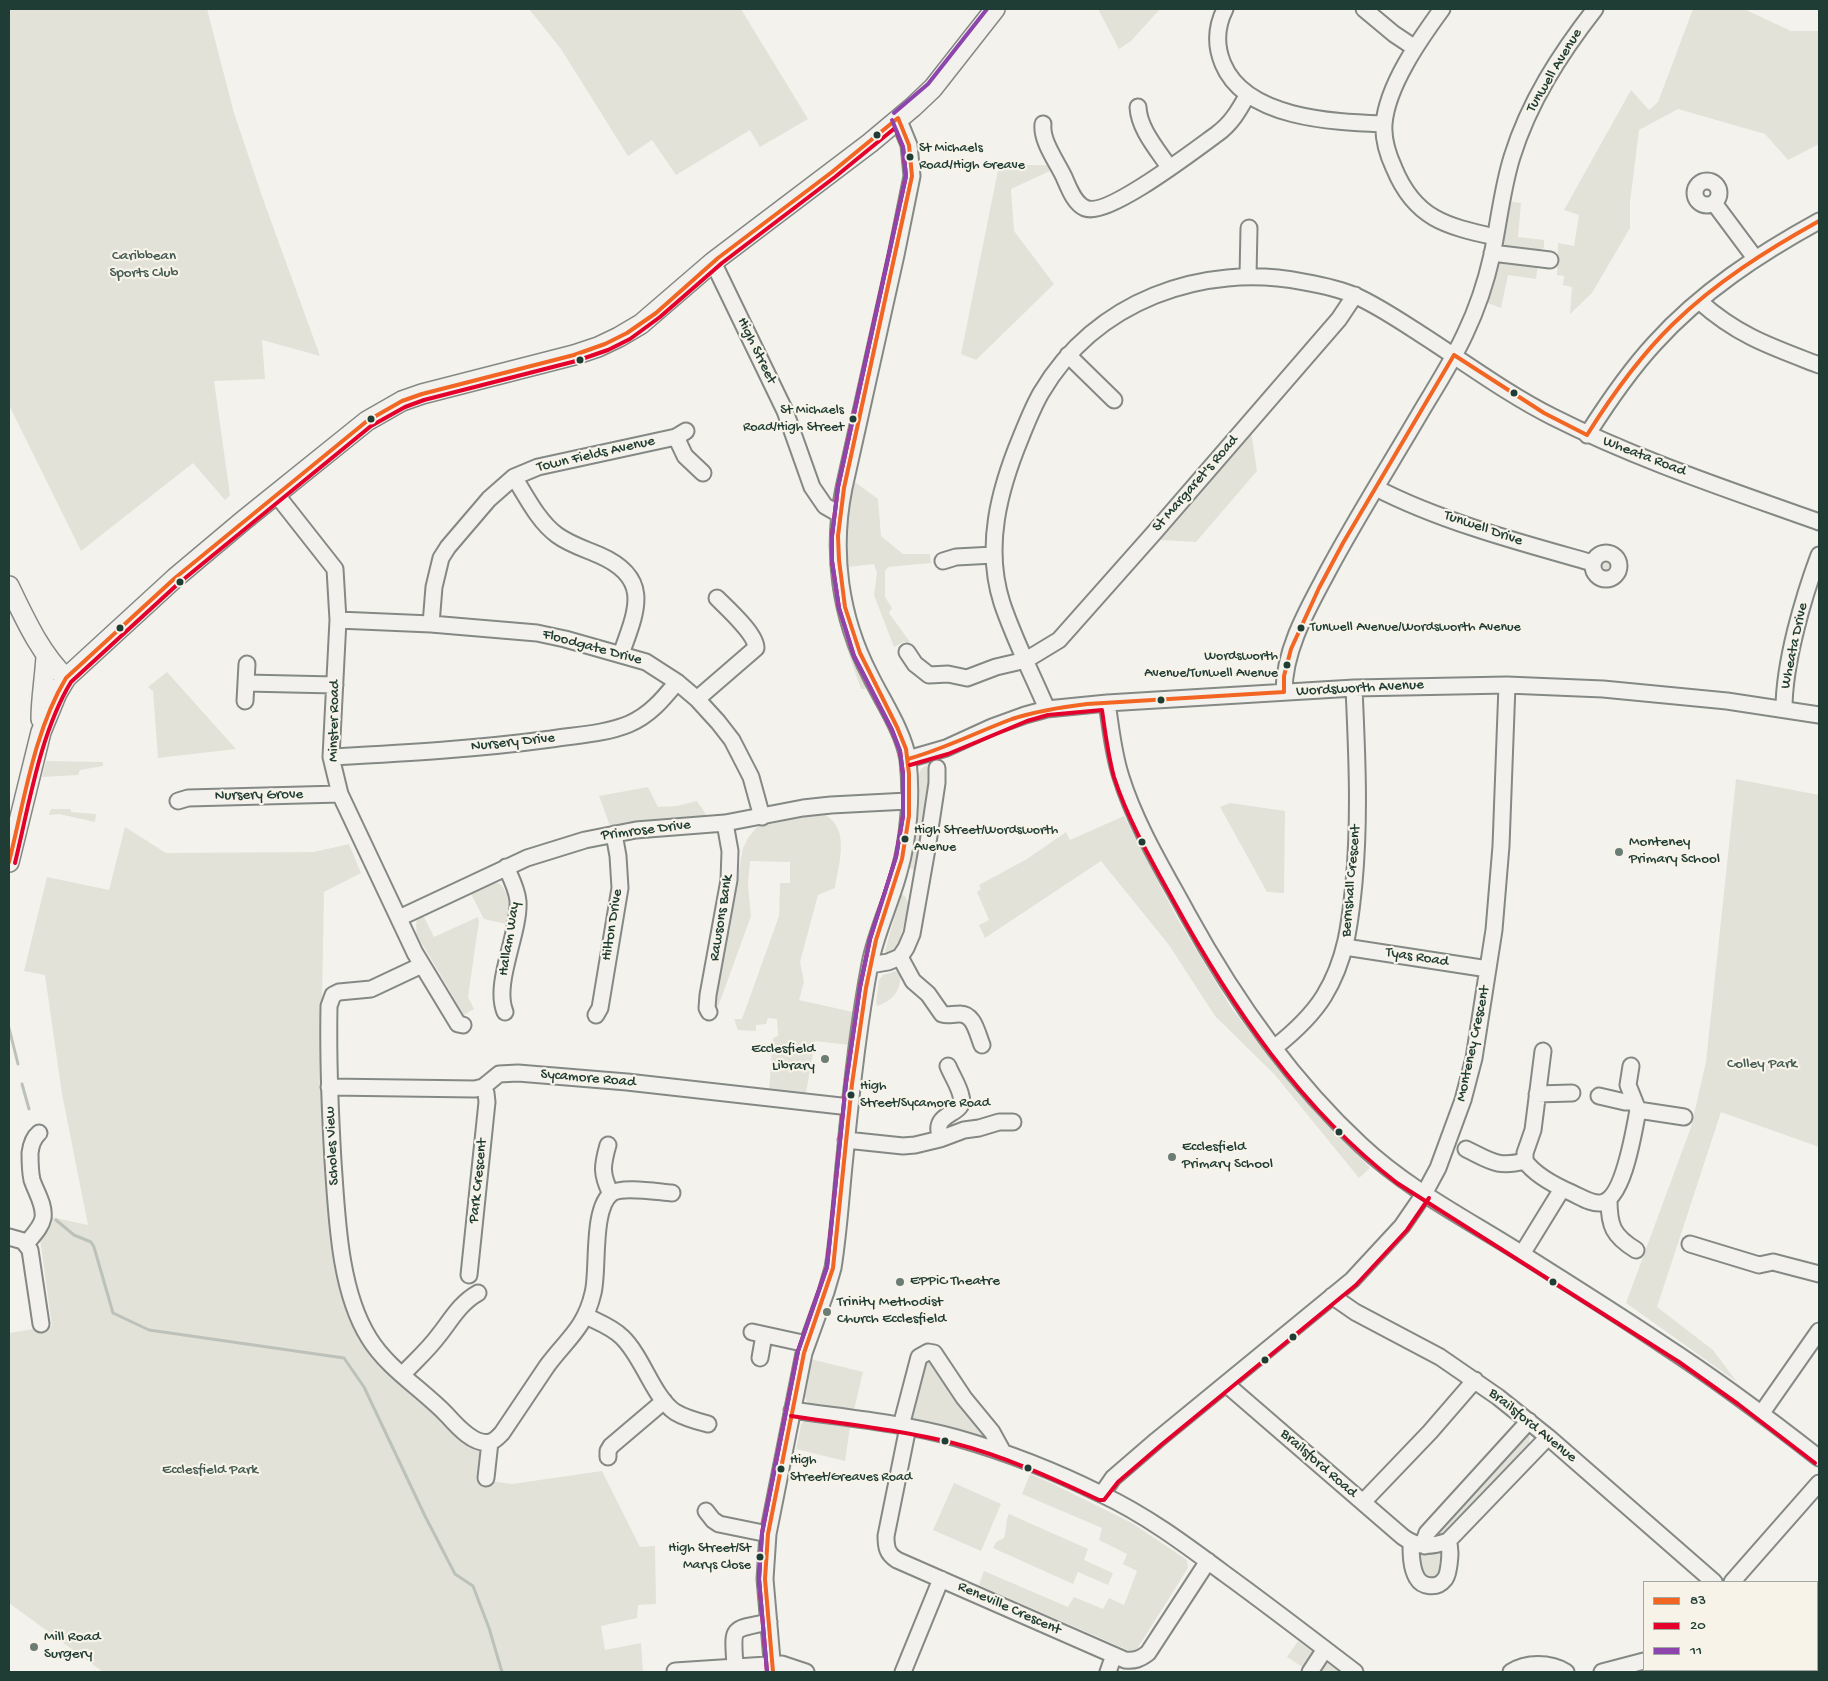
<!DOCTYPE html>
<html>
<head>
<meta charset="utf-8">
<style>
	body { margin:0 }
	#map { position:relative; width:1828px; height:1681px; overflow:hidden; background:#f4f2ec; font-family:"Gochi Hand",sans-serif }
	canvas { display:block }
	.frame { position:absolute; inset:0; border:10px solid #1f3d34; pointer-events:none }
	.legend { position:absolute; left:1643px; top:1581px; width:175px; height:90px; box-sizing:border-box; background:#f7f3e8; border:1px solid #a1aaa0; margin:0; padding:6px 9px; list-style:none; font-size:15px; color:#1f3d34 }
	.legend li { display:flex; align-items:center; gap:10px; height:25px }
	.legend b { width:25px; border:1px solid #a1aaa0 }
</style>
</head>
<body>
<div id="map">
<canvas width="1828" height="1681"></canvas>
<div class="frame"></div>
<ul class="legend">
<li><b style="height:6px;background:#f26522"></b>83</li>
<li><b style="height:6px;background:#e4002b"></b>20</li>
<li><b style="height:6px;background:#8e44ad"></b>11</li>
</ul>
</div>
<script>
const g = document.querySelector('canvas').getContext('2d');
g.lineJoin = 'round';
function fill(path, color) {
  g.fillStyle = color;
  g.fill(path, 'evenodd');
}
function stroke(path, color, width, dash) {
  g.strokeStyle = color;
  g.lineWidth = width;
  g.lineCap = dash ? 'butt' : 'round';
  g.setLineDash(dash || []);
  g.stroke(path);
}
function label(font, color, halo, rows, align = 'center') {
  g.font = font + ' "Gochi Hand",sans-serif';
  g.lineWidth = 4.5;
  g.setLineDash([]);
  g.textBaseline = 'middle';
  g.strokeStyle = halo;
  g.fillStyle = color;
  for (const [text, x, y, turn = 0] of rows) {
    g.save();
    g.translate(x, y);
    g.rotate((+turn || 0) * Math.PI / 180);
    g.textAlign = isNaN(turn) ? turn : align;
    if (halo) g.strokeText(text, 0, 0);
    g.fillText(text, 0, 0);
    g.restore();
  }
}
fill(new Path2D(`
	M9 9H207L234 113 263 199 320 356 262 340 265 379 214 381 230 495 225 500 193 463 81 551 9 405Z
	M529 9H741L808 119 760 147 750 130 676 175 652 140 628 156 561 49Z
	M1098 9H1160L1131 41 1119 49Z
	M1693 9H1744L1791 31H1819V144L1788 160 1765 134 1678 109 1639 130 1630 202V228L1592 293 1570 314 1572 287 1563 285 1564 276 1557 275 1558 243 1574 246 1579 215 1564 210 1631 90 1649 110 1658 102Z
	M999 165H1047L1050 171 1011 189 1014 231 1054 284 976 360 961 354Z
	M1507 201 1521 203 1518 237 1544 240V248L1533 253 1498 247Z
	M1501 258 1538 264 1536 279 1508 275 1501 308 1485 302 1497 261Z
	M1251 432 1257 471 1196 542 1160 540Z
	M855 482 878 499 881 536 903 554H930L931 563 888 567 885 571V597L892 608 889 613 910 642H904L894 647 874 595 877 573 874 564 848 567 846 522Z
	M1596 567a9 9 0 1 1 18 0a9 9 0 1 1-18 0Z
	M849 644 867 686 865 689H861L846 646Z
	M167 672 236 749 158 758 153 691 148 687Z
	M46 761 103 762V766L80 770 78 775 42 777Z
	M930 763C935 795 922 839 916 871L908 867 918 798 917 781 921 769Z
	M1736 779 1819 795V1147L1721 1112 1657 1307 1713 1350 1737 1382 1626 1303 1691 1127 1706 1062Z
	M648 787 658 807 677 806 697 801 707 816 610 826 599 796Z
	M1230 803 1285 811 1284 893 1267 892 1220 807Z
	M51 809H71V812L96 814 95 822 59 814 49 815Z
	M820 813C852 824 839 863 835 888L818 895 800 962 804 982 799 1000 853 1012 849 1045 815 1041 806 1093 769 1091 773 1038 778 1036 777 1019 768 1018 766 1024 756 1025V1031L738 1030 734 1019H742L779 916 780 883H790V862L750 861 748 885 751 916 718 1007 715 1005 743 848 748 838 757 827Z
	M1124 816 1177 918 1232 1009 1302 1098 1370 1168 1359 1178 1275 1075 1215 1016 1169 945 1101 861 985 938 979 925 989 920 977 892 981 889 979 885 1027 859 1066 832 1070 840Z
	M125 827 166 853 314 852 349 844 361 873 324 892 321 1050 330 1240 343 1297 359 1334 480 1448 477 1479 512 1484 602 1471 640 1547 655 1546 656 1604 638 1605 637 1618 601 1626 605 1650 641 1643 643 1672H103L9 1603V1333L52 1326 40 1239 51 1217 88 1225 62 1094 45 975 24 971 47 877 109 890Z
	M491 883H499C511 895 509 909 510 925L484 919 470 892Z
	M901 894 905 896 909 905 898 945 890 956 885 951Z
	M423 915 434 937 478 917 479 921 468 997 474 1009 464 1015 417 935 416 926 417 920Z
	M896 971 900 973C902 990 893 1001 877 1006L876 1002 879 980 883 975Z
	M811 1359 863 1372 853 1414C837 1411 802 1412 804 1391 805 1380 809 1370 811 1359Z
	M930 1359 984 1432 990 1442 912 1422 909 1419 922 1362Z
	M805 1420 850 1427 845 1461 796 1449 801 1425Z
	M1526 1436H1530L1529 1445 1448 1532 1442 1537H1437V1530L1521 1439Z
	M1030 1474 1051 1483 1132 1523 1187 1560 1188 1568 1137 1649 1130 1651 979 1585 984 1571 1068 1607 1074 1597 1103 1609 1109 1598 1124 1605 1137 1571 1123 1564 1127 1554 1099 1540 1102 1528 1022 1494Z
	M954 1483 1001 1504 981 1551 933 1530Z
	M1009 1514 1088 1549 1084 1560 1113 1573 1108 1585 1078 1572 1073 1584 993 1548 996 1542 1004 1538C1007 1529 1005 1522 1009 1514Z
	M1444 1551 1442 1577 1425 1581 1415 1556 1419 1552 1431 1554Z
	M1298 1641 1340 1672H1310L1287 1657Z`), '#e2e2d9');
stroke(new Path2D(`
	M9 1028 18 1064
	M22 1084 29 1109
	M56 1220 74 1235 91 1242 94 1247 113 1313 149 1330 344 1358 364 1387 425 1516 455 1574 473 1586 489 1628 502 1672`), '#bcc2b9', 3);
const minor = new Path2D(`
	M1225 9C1216 27 1215 45 1223 64 1246 119 1334 122 1384 124
	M1364 9 1394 34 1415 48
	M1442 9C1420 39 1387 86 1384 124 1383 138 1388 155 1394 168 1415 219 1446 226 1495 237
	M1138 107C1139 129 1157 149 1169 167
	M1043 124C1041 141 1057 162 1064 177 1069 188 1074 203 1085 208 1107 218 1196 149 1217 134 1232 123 1239 110 1248 94
	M1695 193a12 12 0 1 1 24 0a12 12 0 1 1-24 0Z
	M1714 203 1755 258
	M1492 253 1550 260
	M713 262 785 411 812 487 825 506 839 514
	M1248 276 1249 228
	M1699 301C1738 336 1772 347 1819 365
	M1068 355 1114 400
	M1587 435C1608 402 1629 371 1655 343 1701 292 1759 254 1819 221
	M676 437 685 456 703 473
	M514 477C526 496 538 521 557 535 569 544 585 549 599 555 652 578 637 610 621 654
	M1376 488C1442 522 1522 543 1593 563
	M276 494 335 569 338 620 331 757 340 794 415 953 458 1024 463 1025
	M1593 566a13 13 0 1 1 26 0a13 13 0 1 1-26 0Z
	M943 561 956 557 994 555
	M338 620 431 624 537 633 565 639 646 662 677 682 697 699 718 722 732 740 751 777 762 817
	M431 624 434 587 441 558 448 547 489 499 514 477 538 467 676 437 686 431
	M907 652 915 664 929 675 948 674 967 678 996 667 1026 660 1059 640 1153 534 1339 319 1355 295
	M246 683 335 685
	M1284 692C1284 648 1309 607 1329 569 1358 515 1391 463 1422 410 1437 385 1453 360 1465 334 1477 309 1486 282 1492 255 1499 222 1502 189 1512 157 1529 102 1560 54 1595 9
	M697 699 756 648C756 634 728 609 717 598
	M245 701 247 664
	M1107 703C1111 728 1113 753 1121 777 1136 825 1163 869 1187 913 1233 997 1290 1079 1361 1145 1411 1192 1473 1222 1530 1259 1574 1287 1619 1315 1662 1344 1716 1379 1768 1418 1819 1458
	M1047 709C1032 674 1014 639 1002 603 984 547 999 490 1021 437 1027 422 1033 407 1041 393 1095 301 1202 262 1304 282 1321 285 1340 289 1356 296 1378 306 1399 320 1419 333 1463 361 1507 394 1553 417 1638 460 1730 490 1819 522
	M1784 709C1784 663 1803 598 1819 555
	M331 757C404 753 478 749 551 739 576 735 605 734 629 724 650 715 663 699 677 682
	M908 759 946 748 992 727 1025 715 1047 709 1107 703 1354 688 1507 685 1603 689 1727 701 1819 715
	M178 801 188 798 340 794
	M399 918 527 858 585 840 636 830 725 823 803 808 831 805 908 801
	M1345 947 1488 969
	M900 957 913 981 928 994 942 1014C948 1016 952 1014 959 1014 974 1013 977 1033 982 1045
	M422 965 371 989 339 992 333 995 329 1006C328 1058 330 1110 333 1161 337 1217 339 1290 369 1338 388 1369 422 1389 447 1415 456 1425 474 1446 490 1442 495 1441 499 1436 502 1433 517 1411 532 1388 547 1366 567 1339 585 1328 593 1293 599 1270 591 1208 612 1193 623 1186 658 1192 672 1193
	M870 965 888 962 900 957 906 948 912 934 927 849 937 783V768
	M505 1012C493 983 520 933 518 901 517 889 511 878 506 867
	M709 1012 707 1008 708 995 729 880 730 851 725 823
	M596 1015 600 1008 620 888 618 856 614 834
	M1274 1048C1293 1033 1311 1017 1324 996 1346 960 1350 924 1354 883 1360 818 1357 754 1354 688
	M1543 1051 1533 1130 1525 1153V1161C1535 1175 1556 1186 1572 1193 1581 1197 1591 1204 1601 1203 1624 1199 1634 1130 1638 1110
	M1631 1066 1628 1085 1638 1110 1684 1117
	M329 1087 475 1089 483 1087 499 1074 518 1073 627 1082 850 1107
	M1537 1094 1572 1093
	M1599 1096 1625 1102H1634
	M940 1139C940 1135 938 1130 939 1126 942 1112 966 1113 961 1096 959 1086 952 1076 948 1066
	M846 1140 903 1146 915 1145 940 1139 964 1130 979 1128 999 1122H1013
	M608 1145C602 1166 601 1174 611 1194
	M1466 1149C1491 1161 1497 1168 1525 1161
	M1609 1200C1609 1226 1613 1236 1636 1250
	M9 1237 23 1241 30 1250 41 1324
	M26 1244C32 1236 41 1228 43 1218 45 1205 36 1192 32 1180 30 1171 30 1163 30 1153 31 1145 33 1138 39 1133
	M1690 1244 1759 1265 1773 1262 1819 1274
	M1522 1254 1562 1189
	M469 1275 487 1102 486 1093 483 1087
	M1332 1296 1355 1312 1440 1357 1498 1397 1548 1437 1714 1582
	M586 1316C598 1322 612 1327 622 1337 643 1357 653 1397 675 1412 685 1418 696 1421 708 1424
	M752 1332 807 1344
	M760 1358 764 1335
	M402 1375C414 1362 428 1350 439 1335 451 1320 460 1303 478 1293
	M1226 1384 1403 1537C1418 1548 1431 1547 1448 1541L1548 1437
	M792 1410C847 1418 903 1423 957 1438 1006 1452 1055 1471 1101 1494 1146 1515 1186 1545 1225 1574 1269 1606 1312 1639 1355 1672
	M1761 1414 1819 1331
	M901 1426 919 1357 928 1352 934 1353 964 1398 992 1432 1003 1452
	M908 1427 886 1536C886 1547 887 1554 897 1560L1125 1660C1135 1661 1140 1659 1148 1653L1208 1561
	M608 1457V1451L611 1446 664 1401
	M486 1478 490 1442
	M1102 1494 1113 1478 1157 1440 1352 1280 1402 1226 1424 1194 1438 1168 1463 1100 1474 1058 1494 930 1501 846 1507 685
	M1363 1502 1430 1432 1475 1380
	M706 1511 713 1520 719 1524 768 1534
	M1411 1543C1411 1554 1411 1568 1417 1578 1422 1587 1437 1589 1444 1580 1448 1576 1448 1570 1449 1565 1450 1557 1451 1549 1448 1541
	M1425 1546 1424 1541 1427 1533 1529 1421
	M1732 1582 1819 1483
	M735 1667C733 1626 729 1630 769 1622
	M675 1671 782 1664 806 1672
	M773 1672 765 1579 768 1534 804 1353 826 1292 833 1268C839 1231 841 1193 845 1156 851 1092 858 1027 870 964 876 932 891 903 899 872 909 837 912 796 908 760 904 732 882 700 870 675 840 617 831 552 844 488L896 255 912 176 909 145 898 118
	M903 1672 941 1579
	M1108 1672 1114 1655
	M1310 1672 1325 1649
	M1511 1672C1526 1662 1550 1662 1566 1672
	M1602 1672 1644 1661`);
const major = new Path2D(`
	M9 586C25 619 40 653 66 678
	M41 719C41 698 45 677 46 656
	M9 862 41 732 57 693 66 678 175 578 244 520 367 421 402 401 422 394 574 355 598 347 619 337 641 324 713 262 870 143 913 107 933 88 995 9`);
stroke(minor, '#848985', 19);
stroke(major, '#848985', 22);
stroke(minor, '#f2f1ed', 15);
stroke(major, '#f2f1ed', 19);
stroke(new Path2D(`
	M1454 355 1544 413 1587 435
	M1587 435C1612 395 1639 357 1673 324 1716 282 1767 250 1819 221
	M1284 692V676L1291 649 1319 588 1343 543 1454 355
	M908 759C944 749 977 732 1012 719 1037 711 1062 707 1087 704L1284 692
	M9 862C24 802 34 731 66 678L175 578 367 421 402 401 422 394 574 355 605 344 627 333 656 313 718 258 832 172 898 118 909 145 912 176 844 488 838 536 839 560 845 607 860 653 897 727 906 749 909 774V816L902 859 876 940 866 988 852 1084 833 1268 804 1353 768 1534 765 1579 773 1672`), '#f26522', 4);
stroke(new Path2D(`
	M910 765 948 754 1027 721 1048 715 1102 710C1105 732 1108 755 1114 777 1128 820 1151 860 1173 900 1231 1006 1300 1108 1397 1183L1679 1362 1738 1404 1815 1463
	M15 863C29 805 40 733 71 682L179 583 371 426 405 407 424 400 576 361 608 350 630 339 660 317 722 263 835 177 895 128 903 147 906 176 838 487 832 536V561L839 608 854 656 892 730 900 751 903 774V816L896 857 870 939 860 987 846 1083 827 1267 798 1351 762 1533 759 1579 767 1672
	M791 1416C845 1424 900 1430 953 1443 1004 1456 1052 1478 1099 1500H1104L1118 1482 1161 1445 1356 1285 1407 1230 1429 1198`), '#e4002b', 4);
stroke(new Path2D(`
	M894 113 928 84 987 9
	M767 1672 759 1579 762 1533 798 1351 827 1267 846 1083 860 987 870 939 896 857 903 816V774L900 751 892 730 854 656 839 608 832 561V536L838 487 906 176 903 147 892 120`), '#8e44ad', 4);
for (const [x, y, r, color] of [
	[877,135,4.5,"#1f3d34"],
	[910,157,4.5,"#1f3d34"],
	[580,360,4.5,"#1f3d34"],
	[1514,393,4.5,"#1f3d34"],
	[371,419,4.5,"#1f3d34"],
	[853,419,4.5,"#1f3d34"],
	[180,582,4.5,"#1f3d34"],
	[120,628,4.5,"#1f3d34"],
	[1301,628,4.5,"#1f3d34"],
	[1287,665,4.5,"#1f3d34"],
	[1161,700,4.5,"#1f3d34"],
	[905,839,4.5,"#1f3d34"],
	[1142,842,4.5,"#1f3d34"],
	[1619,852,5,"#6a7c74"],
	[825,1059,5,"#6a7c74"],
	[851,1095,4.5,"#1f3d34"],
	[1339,1132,4.5,"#1f3d34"],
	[1172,1157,5,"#6a7c74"],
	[900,1282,5,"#6a7c74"],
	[1553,1282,4.5,"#1f3d34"],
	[827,1312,5,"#6a7c74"],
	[1293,1337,4.5,"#1f3d34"],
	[1265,1360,4.5,"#1f3d34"],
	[945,1441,4.5,"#1f3d34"],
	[1028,1468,4.5,"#1f3d34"],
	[781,1469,4.5,"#1f3d34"],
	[760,1557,4.5,"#1f3d34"],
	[34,1647,5,"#6a7c74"]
]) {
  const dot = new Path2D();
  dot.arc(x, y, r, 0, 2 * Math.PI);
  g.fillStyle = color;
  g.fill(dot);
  stroke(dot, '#f7f3e8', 2);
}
label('14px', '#1f3d34', '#f7f3e8', [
	["St Michaels",919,149],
	["Road/High Greave",919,166],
	["St Michaels",844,411,"right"],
	["Road/High Street",844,428,"right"],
	["Tunwell Avenue/Wordsworth Avenue",1310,628],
	["Wordsworth",1278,657,"right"],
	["Avenue/Tunwell Avenue",1278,674,"right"],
	["High Street/Wordsworth",914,831],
	["Avenue",914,848],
	["High",860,1087],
	["Street/Sycamore Road",860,1104],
	["High",790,1461],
	["Street/Greaves Road",790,1478],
	["High Street/St",751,1549,"right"],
	["Marys Close",751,1566,"right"]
], 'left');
label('15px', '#1f3d34', '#f7f3e8', [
	["Tunwell Avenue",1555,71,-59],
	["High Street",756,351,64],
	["Town Fields Avenue",596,455,-13],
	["Wheata Road",1644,457,21],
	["St Margaret's Road",1196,484,-49],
	["Tunwell Drive",1483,529,19],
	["Wheata Drive",1795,646,-78],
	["Floodgate Drive",592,648,15],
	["Wordsworth Avenue",1360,689,-3],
	["Minster Road",335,721,-89],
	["Nursery Drive",513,743,-6],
	["Nursery Grove",259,796,-1],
	["Primrose Drive",646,831,-7],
	["Bernshall Crescent",1352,881,-85],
	["Rawsons Bank",722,918,-81],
	["Hilton Drive",613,925,-81],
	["Hallam Way",510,939,-81],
	["Tyas Road",1417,958,9],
	["Monteney Crescent",1474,1044,-78],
	["Sycamore Road",588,1079,5],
	["Scholes View",333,1146,-93],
	["Park Crescent",479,1181,-84],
	["Brailsford Avenue",1532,1426,39],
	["Brailsford Road",1318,1464,41],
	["Reneville Crescent",1009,1609,24]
]);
label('15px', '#435b52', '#f7f3e8', [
	["Caribbean",144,257],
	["Sports Club",144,274],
	["Colley Park",1762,1065],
	["Ecclesfield Park",210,1471]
]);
label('15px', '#1f3d34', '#f7f3e8', [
	["Monteney",1629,843],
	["Primary School",1629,860],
	["Ecclesfield",815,1050,"right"],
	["Library",815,1067,"right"],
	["Ecclesfield",1182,1148],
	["Primary School",1182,1165],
	["EPPiC Theatre",910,1282],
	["Trinity Methodist",837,1303],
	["Church Ecclesfield",837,1320],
	["Mill Road",44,1638],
	["Surgery",44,1655]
], 'left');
</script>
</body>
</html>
